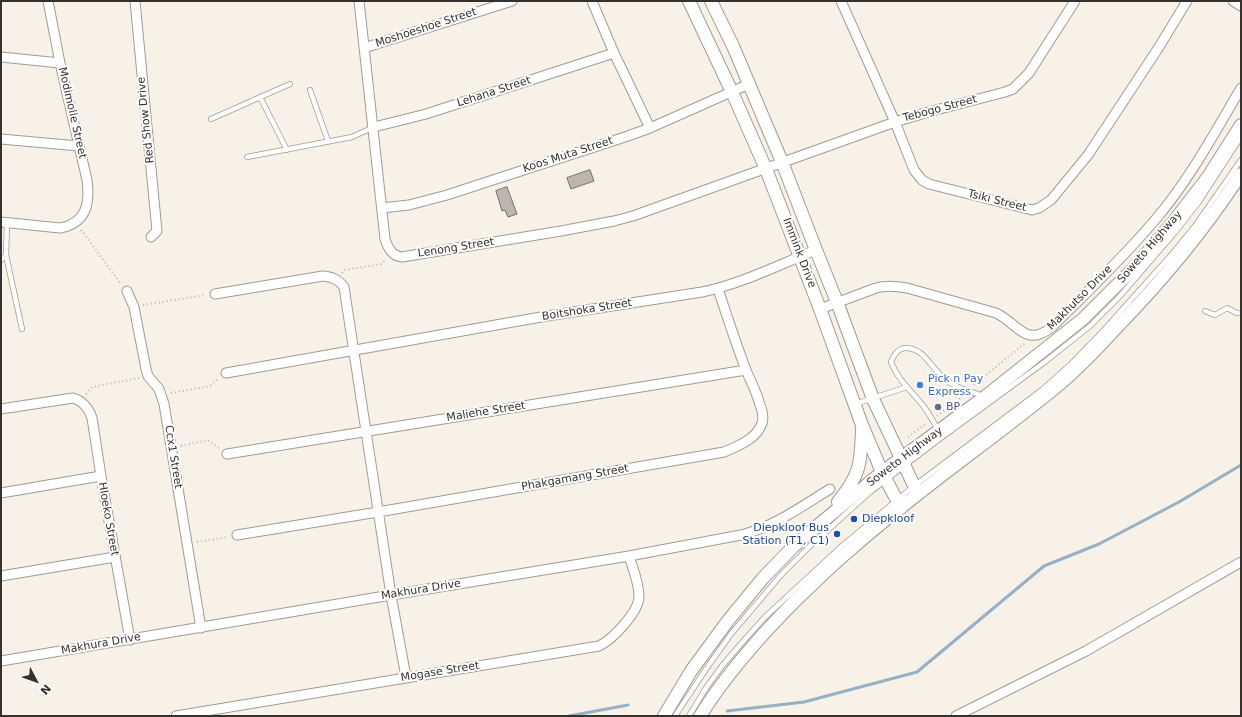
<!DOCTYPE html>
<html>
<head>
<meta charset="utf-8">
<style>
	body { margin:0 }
	#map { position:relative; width:1242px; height:717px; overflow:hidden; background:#f8f1e8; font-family:"DejaVu Sans",sans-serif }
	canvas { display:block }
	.frame { position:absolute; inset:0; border:2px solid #34312e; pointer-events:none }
	.north { position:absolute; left:16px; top:661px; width:40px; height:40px; -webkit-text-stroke:3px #fff; paint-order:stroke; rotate:131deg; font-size:11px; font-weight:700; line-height:16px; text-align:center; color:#34312e }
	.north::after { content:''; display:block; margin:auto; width:14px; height:18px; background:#34312e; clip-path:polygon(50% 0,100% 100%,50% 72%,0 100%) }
</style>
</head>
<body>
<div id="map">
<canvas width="1242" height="717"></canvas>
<div class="frame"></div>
<div class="north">N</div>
</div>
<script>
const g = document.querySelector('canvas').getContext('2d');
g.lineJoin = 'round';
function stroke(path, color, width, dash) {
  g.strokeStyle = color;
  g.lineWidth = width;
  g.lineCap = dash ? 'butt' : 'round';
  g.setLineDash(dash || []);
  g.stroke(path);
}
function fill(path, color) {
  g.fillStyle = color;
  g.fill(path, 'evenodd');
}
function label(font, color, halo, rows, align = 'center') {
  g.font = font + ' "DejaVu Sans",sans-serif';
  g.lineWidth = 4;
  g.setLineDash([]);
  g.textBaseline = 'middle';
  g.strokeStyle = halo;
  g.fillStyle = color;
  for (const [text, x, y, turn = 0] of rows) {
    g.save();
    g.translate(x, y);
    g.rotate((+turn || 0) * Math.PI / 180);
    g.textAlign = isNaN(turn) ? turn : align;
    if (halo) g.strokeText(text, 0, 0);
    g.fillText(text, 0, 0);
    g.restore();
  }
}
stroke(new Path2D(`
	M727 711 804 702 917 672 1044 566 1099 544 1179 502 1241 465
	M569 716 628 705`), '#95b1c6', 3);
const building = new Path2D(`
	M590 170 594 181 571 189 567 178Z
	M507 187 517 214 508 217 505 210 502 211 496 191Z`);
fill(building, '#bdb6ae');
stroke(building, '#767068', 1);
const service = new Path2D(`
	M310 90 328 141
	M260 97 287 150
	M211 119 290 84
	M247 157 352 137 374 127
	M7 223 6 255 22 329
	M1 260 6 255
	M1205 311 1215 315 1227 308 1237 313H1241
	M855 404 907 387
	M938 430C933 421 928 411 921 403 910 390 897 378 891 362 893 356 898 348 906 348 924 348 931 368 944 378 955 388 970 391 983 396
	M675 716 706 669 731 634 781 575 809 547 870 492 938 440 1046 361 1090 326 1120 296 1176 231 1198 203 1241 137
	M689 716 706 688 722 666 739 646 764 618 842 546 914 486 1042 390 1070 365 1103 331 1173 253 1195 226 1241 160`);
const minor = new Path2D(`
	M135 1 157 231 151 237
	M359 1 385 239C388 248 392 256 402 257L561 231 614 221 633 216 895 122 932 111 1005 92 1013 89 1029 73 1075 1
	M592 1 614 53 650 128
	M841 1 895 122 914 170 922 180 929 184 1032 210 1039 208 1051 200 1088 155 1159 47 1187 1
	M1233 1 1241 6
	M364 48 512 1
	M1 57 60 63
	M374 127 426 114 614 53
	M1 139 79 146
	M382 208 409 205 447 195 628 136 650 128 749 84
	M1 222 60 228C87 223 90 203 87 180L60 63 48 1
	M127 291 134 307 146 369 148 376 159 389 164 404 201 628
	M215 294 323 276C332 277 338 279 344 287L391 595 406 677
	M820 309 876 288C887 285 896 286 907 288L996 313C1019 324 1025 348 1052 327 1087 292 1123 258 1155 220 1188 182 1215 132 1241 88
	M226 373 541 317 702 292C741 284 778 265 816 250
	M1 409 73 398C83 401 89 409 92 418L101 476 130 640
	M227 454 746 370
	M1 493 101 476
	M237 535 378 512 724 452C738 446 757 439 762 423 764 417 762 410 760 405 757 393 751 382 746 370 736 344 727 316 718 289
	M1 576 115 557
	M1 661 391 595 629 556 741 535C774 527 802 506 830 489
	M176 716 599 646C613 639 639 612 639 596 639 583 633 569 629 556
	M956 716 1086 651 1241 562`);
const secondary = new Path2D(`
	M689 1 732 92 766 169 820 309 862 425 882 472 901 508
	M711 1 733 46 782 162 816 250 837 302 873 399 918 494
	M838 502C860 475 861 464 862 429
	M664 716 691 671 727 622 763 578 793 547 816 527 881 473 986 396 1083 319 1134 268 1174 221 1208 177 1241 125
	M700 716C727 673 760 636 796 600 814 583 831 566 850 550 915 492 989 442 1056 387 1078 369 1098 348 1117 327 1163 280 1205 229 1241 174`);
stroke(service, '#a29b93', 6);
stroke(minor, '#a29b93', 11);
stroke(secondary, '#a29b93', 14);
stroke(new Path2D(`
	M81 230 121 284
	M342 273 345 270 381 264 386 260
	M143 305 206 295
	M974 385 1024 344
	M171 393 210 386 219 378
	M86 394 92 387 139 378
	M937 416 962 397
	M908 437 927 423
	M181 446 208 440 219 448
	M197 542 228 537`), '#bbb5ae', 2, [1, 3]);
stroke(service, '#fff', 4.5);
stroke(minor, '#fff', 9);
stroke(secondary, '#fff', 12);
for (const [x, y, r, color] of [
	[920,385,4,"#3f7fe0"],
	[938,407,4,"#5c6f8a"],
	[854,519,4,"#1a4fb4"],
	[837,534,4,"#1a4fb4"]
]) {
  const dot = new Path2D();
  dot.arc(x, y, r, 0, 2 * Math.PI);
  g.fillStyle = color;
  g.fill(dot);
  stroke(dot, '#fff', 1.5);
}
label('11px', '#34312e', '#fff', [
	["Moshoeshoe Street",426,28,-18],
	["Lehana Street",494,92,-18],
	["Tebogo Street",940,109,-15],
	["Modimolle Street",72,113,77],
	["Red Show Drive",146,120,-96],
	["Koos Muta Street",568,155,-18],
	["Tsiki Street",997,201,14],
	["Soweto Highway",1150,247,-49],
	["Lenong Street",456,248,-9],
	["Immink Drive",799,253,69],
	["Makhutso Drive",1080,298,-45],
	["Boitshoka Street",587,310,-9],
	["Maliehe Street",486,412,-9],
	["Ccx1 Street",173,457,81],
	["Soweto Highway",905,457,-37],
	["Phakgamang Street",575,478,-10],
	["Hloeko Street",108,519,80],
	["Makhura Drive",421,590,-9],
	["Makhura Drive",101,644,-10],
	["Mogase Street",440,672,-9]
]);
label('11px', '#366cbe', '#fff', [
	["Pick n Pay",928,379],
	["Express",928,392]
], 'left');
label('11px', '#4e5e75', '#fff', [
	["BP",946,407]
], 'left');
label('11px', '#164399', '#fff', [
	["Diepkloof",862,519],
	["Diepkloof Bus",829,528,"right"],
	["Station (T1, C1)",829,541,"right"]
], 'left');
</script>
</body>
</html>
